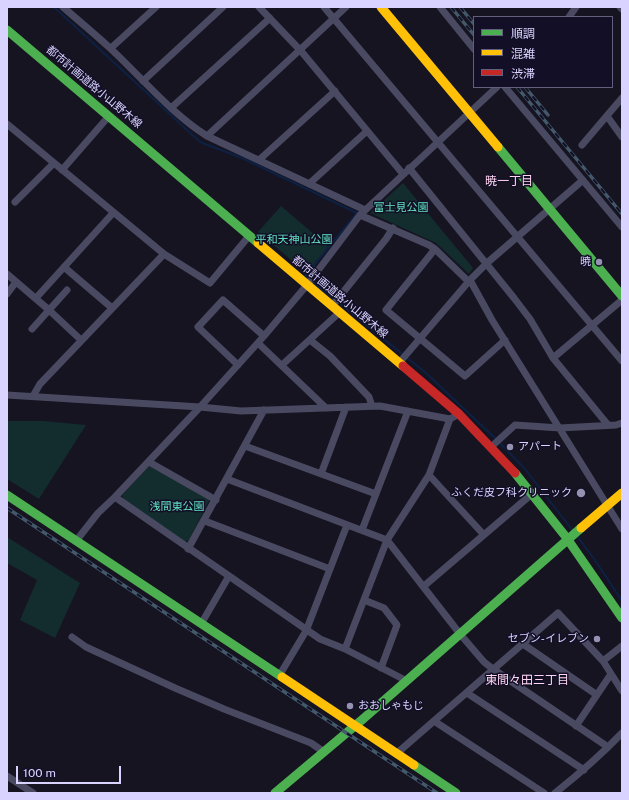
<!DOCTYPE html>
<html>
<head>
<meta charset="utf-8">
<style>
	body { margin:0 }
	#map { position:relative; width:629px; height:800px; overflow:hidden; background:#161421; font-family:"Public Sans","Noto Sans JP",sans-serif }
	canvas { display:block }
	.frame { position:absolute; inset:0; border:8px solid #d9d4ff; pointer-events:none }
	.legend { position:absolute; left:473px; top:16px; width:140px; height:72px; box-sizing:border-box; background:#130f26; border:1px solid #625e7d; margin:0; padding:5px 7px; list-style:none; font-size:12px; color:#d9d4ff }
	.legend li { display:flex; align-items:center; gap:8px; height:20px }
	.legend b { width:20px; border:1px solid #625e7d }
	.scale { position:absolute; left:16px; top:766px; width:105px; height:18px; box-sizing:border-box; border:2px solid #d9d4ff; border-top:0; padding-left:5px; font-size:12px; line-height:14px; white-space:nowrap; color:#d9d4ff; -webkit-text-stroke:3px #130f26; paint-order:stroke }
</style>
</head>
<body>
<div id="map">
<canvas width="629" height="800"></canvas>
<div class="frame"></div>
<ul class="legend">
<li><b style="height:5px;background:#4caf50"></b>順調</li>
<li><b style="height:5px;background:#ffc107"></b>混雑</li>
<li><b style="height:5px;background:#c62828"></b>渋滞</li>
</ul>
<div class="scale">100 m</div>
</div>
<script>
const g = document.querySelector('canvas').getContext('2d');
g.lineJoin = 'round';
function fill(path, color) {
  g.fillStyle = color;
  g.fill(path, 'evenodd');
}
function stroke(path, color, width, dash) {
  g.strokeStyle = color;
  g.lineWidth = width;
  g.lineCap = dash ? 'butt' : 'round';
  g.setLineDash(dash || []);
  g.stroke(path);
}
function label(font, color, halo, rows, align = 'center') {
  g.font = font + ' "Public Sans","Noto Sans JP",sans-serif';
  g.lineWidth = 3;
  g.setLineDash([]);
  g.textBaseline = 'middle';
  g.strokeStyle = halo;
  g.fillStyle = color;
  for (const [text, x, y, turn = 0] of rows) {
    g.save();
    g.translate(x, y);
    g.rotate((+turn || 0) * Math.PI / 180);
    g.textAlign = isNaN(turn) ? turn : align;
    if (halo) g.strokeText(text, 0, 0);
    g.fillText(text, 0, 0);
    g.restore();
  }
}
fill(new Path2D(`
	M403 183 473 268 469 274 436 243 370 213Z
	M281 206 328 246 312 271 303 270 258 232Z
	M7 421H44L86 425 39 499 7 479Z
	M149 466 210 499 189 540 185 542 124 500 122 495Z
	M7 537 80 583 55 638 20 620 37 580 7 563Z`), '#132c2d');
stroke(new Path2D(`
	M54 7 200 142 242 158 357 213 305 276 335 300
	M338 302 426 373 496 439
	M499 442 525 469 573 531
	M577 536 595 560 622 601`), '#0d2144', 2);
stroke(new Path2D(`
	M63 7C79 21 96 35 111 49 143 79 171 113 207 136L365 210
	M259 7 301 51 403 174
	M324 7 622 361
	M440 7 474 49
	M620 7 622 9
	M569 17 576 7
	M111 48 156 7
	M143 81 223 7
	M505 87 622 227
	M171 108 270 18
	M607 116 622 137
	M7 124 164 254 210 283 249 236
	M207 136 346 7
	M582 145 622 98
	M259 160 335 91
	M409 168 514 298 530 319 553 358 608 425
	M62 170 109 116
	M309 184 367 131
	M15 202 54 163
	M360 215 429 245 435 249 469 282
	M435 249 386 310 465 376 505 340
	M64 267 112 308
	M7 274 49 310 81 340
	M470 280 492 320 622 529
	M7 294 16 282
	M36 298 113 213
	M332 306 386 239 393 228
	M32 329 67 290
	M310 340 330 356 369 397 372 406
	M258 343 326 408
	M553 358 622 300
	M399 363 470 280 487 263 583 180
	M238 365 198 327 223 300 264 336
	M282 365 340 312
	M7 395 200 407 241 411 380 406 450 419 459 414
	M33 396 40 384 164 254
	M245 446 376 494
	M491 447 515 425 560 428 616 425 622 423
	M149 462 216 500
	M321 474 346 407
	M429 475 484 535
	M227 479 387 540 460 634 484 662 493 669 608 747
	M115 497 320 639 345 649 405 680
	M205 521 330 569
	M362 530 408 411
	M76 541 98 513 115 497 200 407 264 336 307 285 360 215 497 87
	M188 549 264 410
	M424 586 533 493
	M364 600 384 608 397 625 381 668
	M201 624 229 576
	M72 637 86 647 175 688 224 709 311 743 324 752
	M523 644 597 695
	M345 649 387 540 429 475 450 419
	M603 661 622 646
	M279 676 306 631 347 525
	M467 693 584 770
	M434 721 544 793
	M576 726 611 674
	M396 754 558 613 603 661 622 691
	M7 776 33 793
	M555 793C579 774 601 755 622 733`), '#4a4962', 7);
stroke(new Path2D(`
	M7 30 258 243
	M498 147 622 296
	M515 473 566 537 622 618
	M7 495 282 677
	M414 765 456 793
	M275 793 363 719 581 528`), '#4caf50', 9);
stroke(new Path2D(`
	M381 7 498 147
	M258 243 403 366
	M581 528 622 493
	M282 677 414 765`), '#ffc107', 9);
stroke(new Path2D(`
	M403 366 459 414 515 473`), '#c62828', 9);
const rail = new Path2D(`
	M451 7 474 35
	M460 7 474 24
	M517 87 622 214
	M525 87 548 115
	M7 508 437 793`);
stroke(rail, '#43596b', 3.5);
stroke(rail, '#130f26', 2, [6]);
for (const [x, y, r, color] of [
	[599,262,4,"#9591b1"],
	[510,447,4,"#9591b1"],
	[581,493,5,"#9591b1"],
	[597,639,4,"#9591b1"],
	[350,706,4,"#9591b1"]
]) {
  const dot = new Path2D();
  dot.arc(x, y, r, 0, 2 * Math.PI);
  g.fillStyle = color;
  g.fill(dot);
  stroke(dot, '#130f26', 1.5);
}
label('11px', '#d9d4ff', '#130f26', [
	["都市計画道路小山野木線",94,87,40],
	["都市計画道路小山野木線",340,297,40]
]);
label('11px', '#5fe0c0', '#130f26', [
	["富士見公園",401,208],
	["平和天神山公園",294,240],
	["浅間東公園",177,507]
]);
label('11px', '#d9d4ff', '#130f26', [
	["暁",591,262],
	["アパート",518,447,"left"],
	["ふくだ皮フ科クリニック",572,493],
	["セブン-イレブン",589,639],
	["おおしゃもじ",358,706,"left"]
], 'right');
label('12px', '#ffd6f0', '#130f26', [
	["暁一丁目",509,181],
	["東間々田三丁目",527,680]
]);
</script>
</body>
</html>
